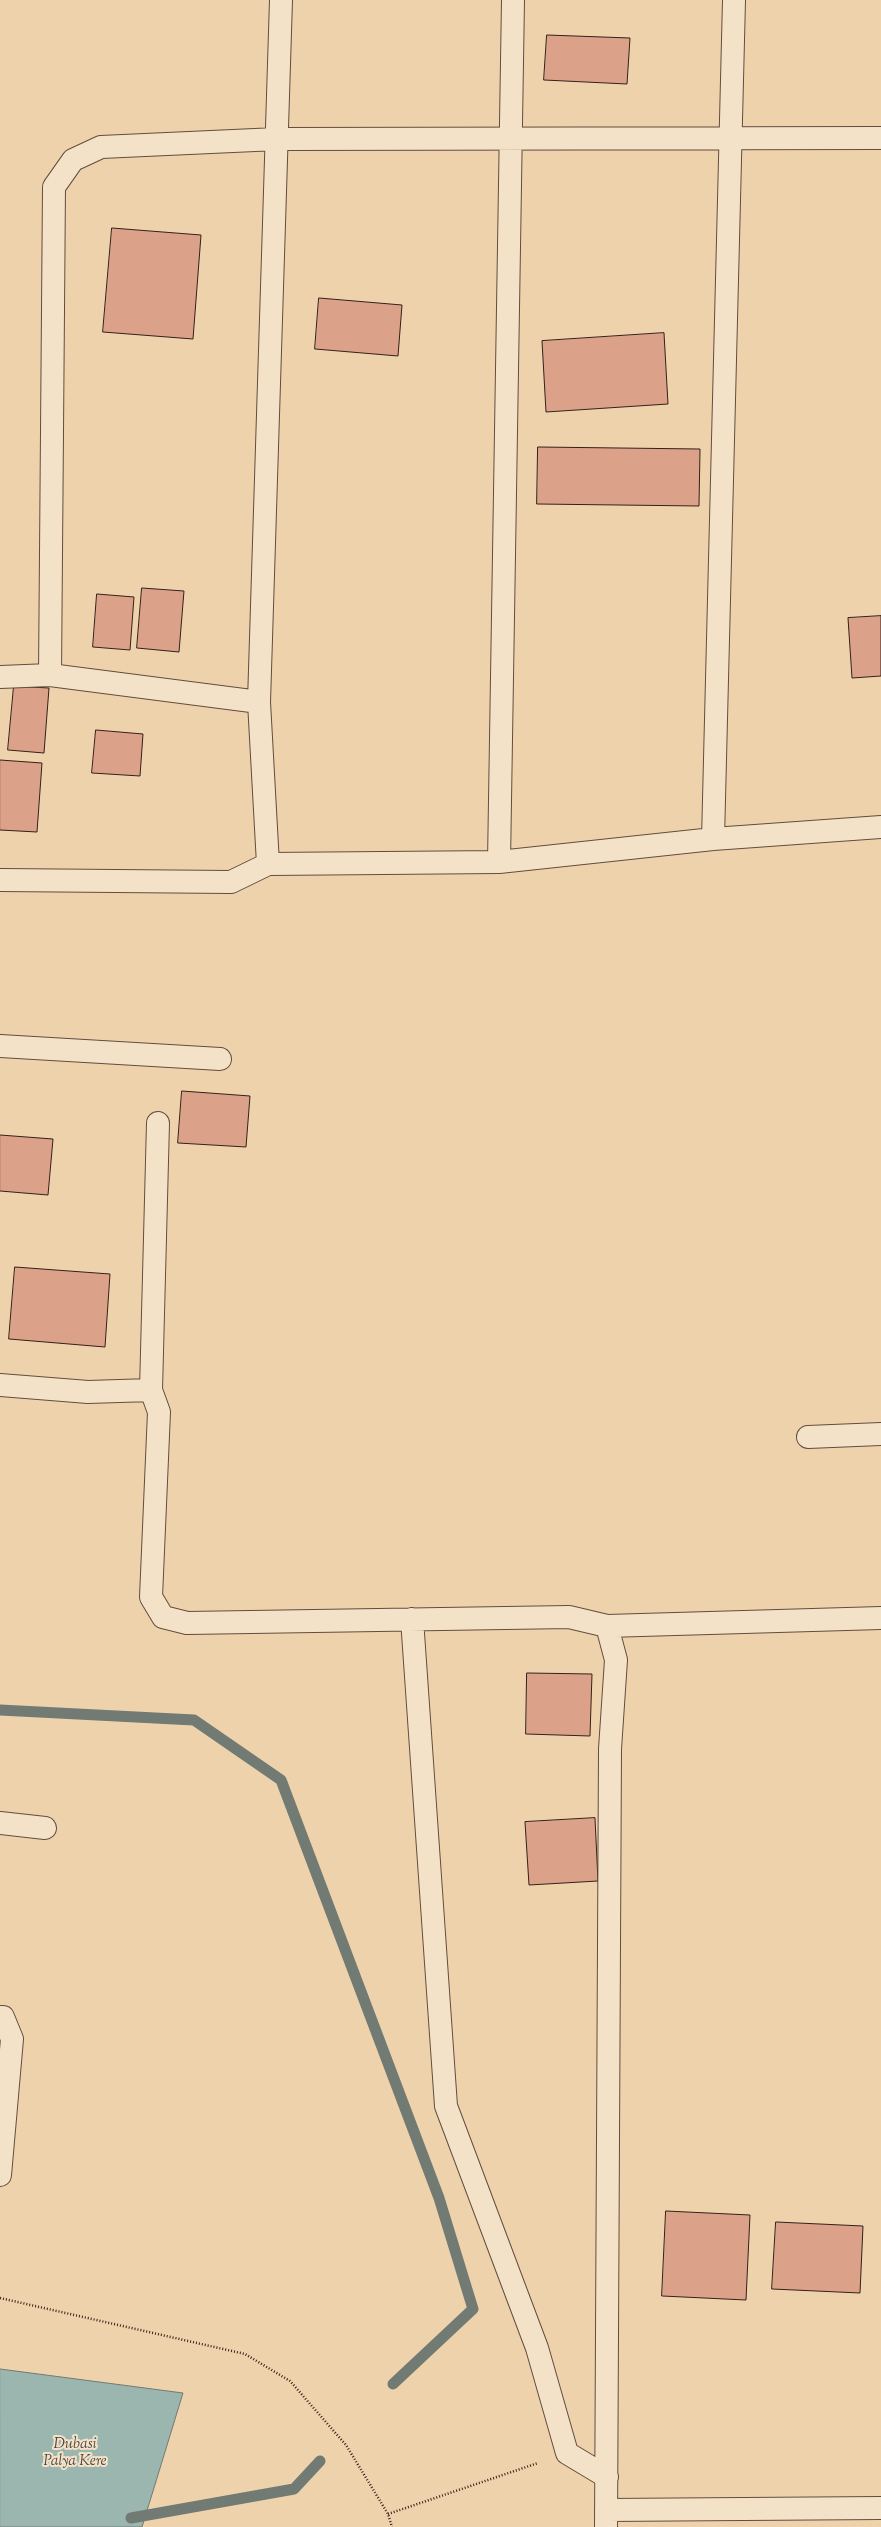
<!DOCTYPE html>
<html>
<head>
<meta charset="utf-8">
<style>
	body { margin:0 }
	canvas { display:block; background:#eed2ab }
</style>
</head>
<body>
<canvas width="881" height="2527"></canvas>
<script>
const g = document.querySelector('canvas').getContext('2d');
g.lineJoin = 'round';
function fill(path, color) {
  g.fillStyle = color;
  g.fill(path, 'evenodd');
}
function stroke(path, color, width, dash) {
  g.strokeStyle = color;
  g.lineWidth = width;
  g.lineCap = dash ? 'butt' : 'round';
  g.setLineDash(dash || []);
  g.stroke(path);
}
function label(font, color, halo, rows, align = 'center') {
  g.font = font + ' "Sorts Mill Goudy",serif';
  g.lineWidth = 4;
  g.setLineDash([]);
  g.textBaseline = 'middle';
  g.strokeStyle = halo;
  g.fillStyle = color;
  for (const [text, x, y, turn = 0] of rows) {
    g.save();
    g.translate(x, y);
    g.rotate((+turn || 0) * Math.PI / 180);
    g.textAlign = isNaN(turn) ? turn : align;
    if (halo) g.strokeText(text, 0, 0);
    g.fillText(text, 0, 0);
    g.restore();
  }
}
const water = new Path2D(`
	M0 2369 183 2393 142 2527H0Z`);
fill(water, '#9ab6af');
stroke(water, '#717a73', 1);
stroke(new Path2D(`
	M0 1710 194 1720 281 1780 439 2198 473 2309 393 2384
	M131 2518 294 2489 320 2461`), '#717a73', 11);
const building = new Path2D(`
	M547 35 630 38 627 84 544 80Z
	M112 228 201 235 193 339 103 332Z
	M319 298 402 305 398 356 315 349Z
	M664 333 668 404 546 412 542 341Z
	M538 447 700 449 699 506 537 504Z
	M142 588 184 591 179 652 137 648Z
	M97 594 134 597 130 650 93 647Z
	M881 616V676L852 678 848 618Z
	M14 686 49 688 44 753 8 750Z
	M96 730 143 734 140 776 92 773Z
	M0 760 42 763 37 832 0 830Z
	M182 1091 250 1096 246 1147 178 1143Z
	M0 1135 53 1139 48 1195 0 1191Z
	M15 1267 110 1274 105 1347 9 1339Z
	M527 1673 592 1674 590 1736 526 1734Z
	M595 1818 598 1881 529 1885 525 1822Z
	M666 2211 750 2215 746 2300 662 2296Z
	M776 2222 863 2226 860 2293 772 2289Z`);
fill(building, '#dba189');
stroke(building, '#34211a', 1);
const minor = new Path2D(`
	M50 675 54 187 73 160 101 147 277 139 881 138
	M0 677 50 675 259 702 268 864 499 862 713 839 881 827
	M259 702 281 0
	M713 839 734 0
	M499 862 513 0
	M0 880 231 882 268 864
	M0 1046 220 1059
	M0 1385 88 1392 151 1390 159 1412 151 1597 163 1617 187 1623 569 1617 607 1626 616 1660 610 1749 606 2527
	M151 1390 158 1123
	M808 1437 881 1434
	M412 1619 446 2106 537 2348 567 2453 607 2477
	M607 1626 881 1618
	M0 1823 45 1828
	M0 2017H3L12 2039 0 2175
	M606 2510 881 2508`);
stroke(minor, '#624d3e', 24);
stroke(new Path2D(`
	M0 2298 245 2354 290 2381 346 2445 388 2514 392 2527
	M388 2514 538 2463`), '#34211a', 2.5, [1, 2]);
stroke(minor, '#f4e2c8', 22);
label('italic 15px', '#4e463f', '#f4e2c8', [
	["Dubasi",75,2445],
	["Palya Kere",75,2462]
]);
</script>
</body>
</html>
